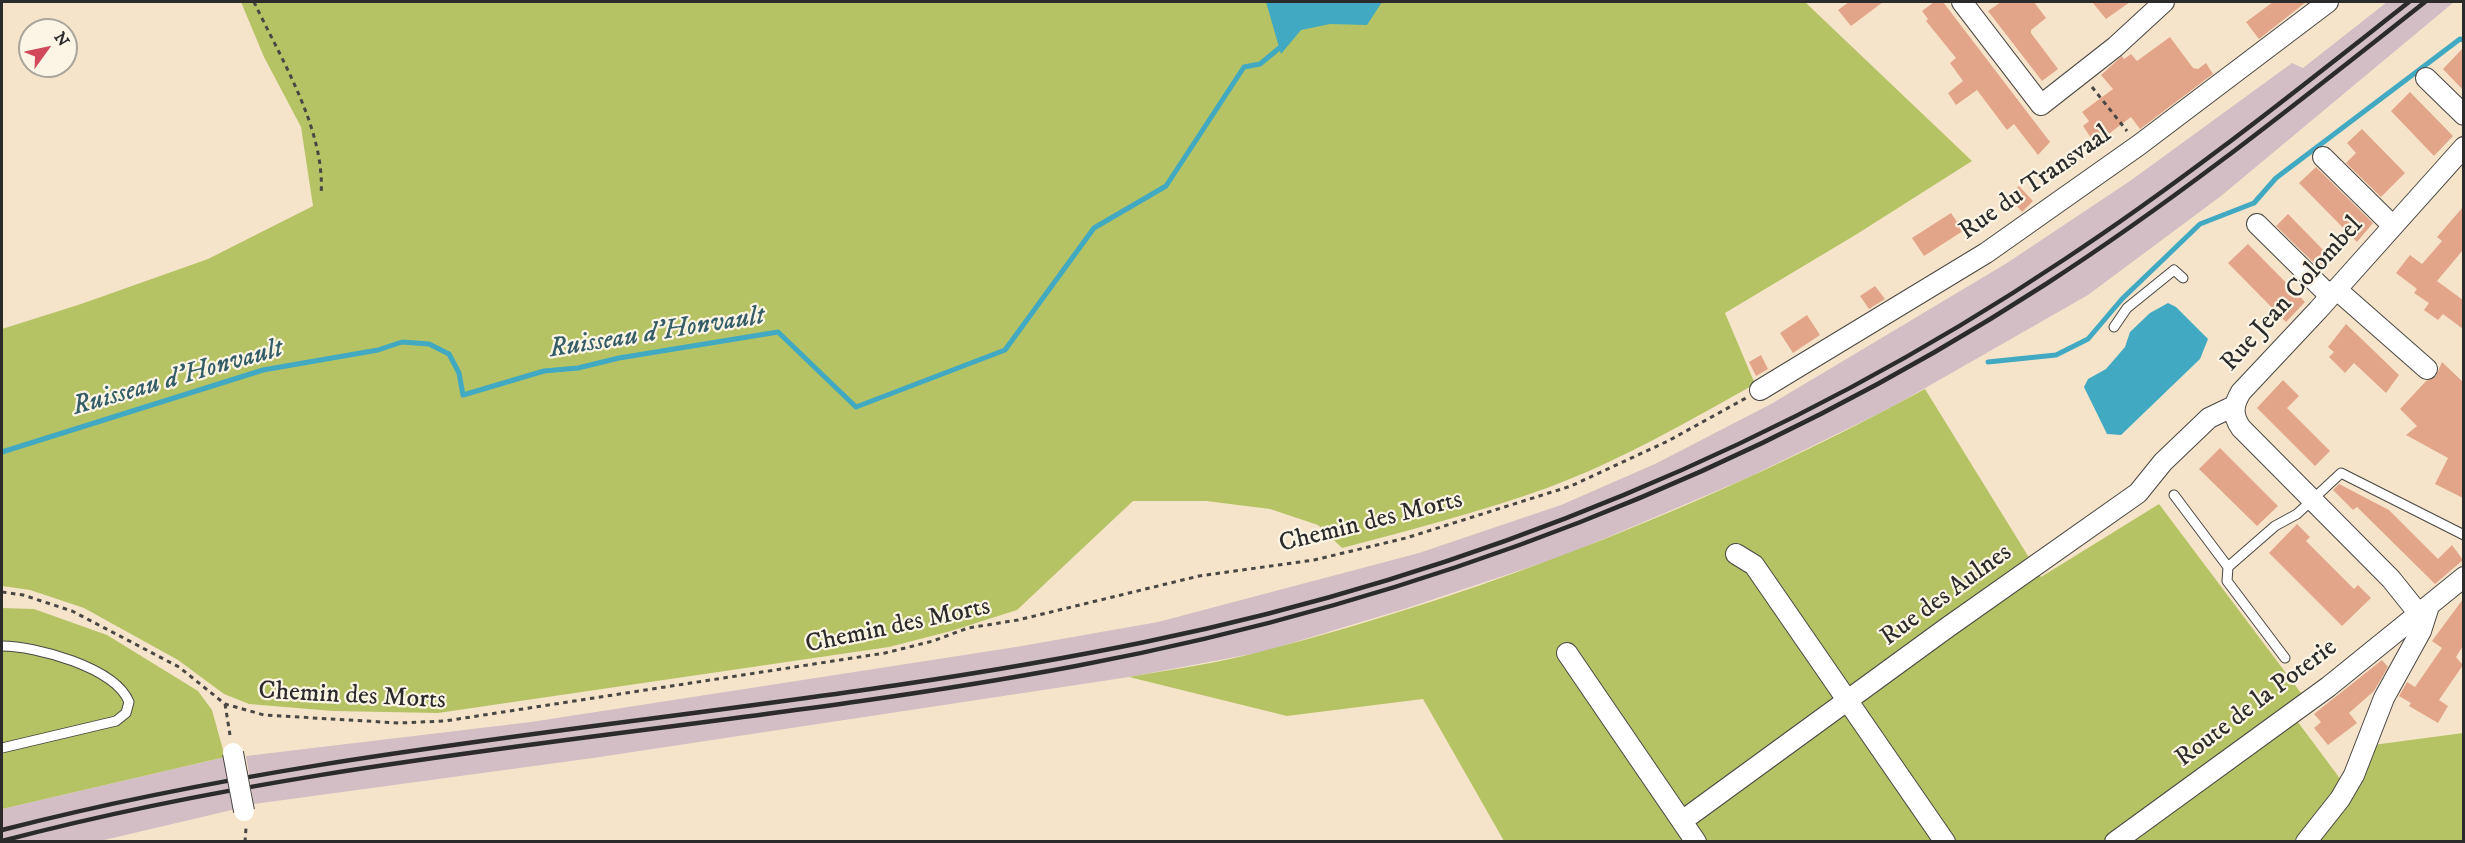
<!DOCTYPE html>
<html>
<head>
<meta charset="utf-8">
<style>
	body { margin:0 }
	#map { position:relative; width:2465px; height:843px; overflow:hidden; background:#f6e4ca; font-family:"IM FELL DW Pica",serif }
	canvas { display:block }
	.frame { position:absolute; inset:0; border:3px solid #2b2b2b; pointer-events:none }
	.north { position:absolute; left:18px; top:18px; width:60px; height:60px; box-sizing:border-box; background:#fcf5e5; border:2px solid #a8a49b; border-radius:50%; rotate:57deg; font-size:16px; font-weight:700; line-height:24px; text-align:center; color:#2b2b2b }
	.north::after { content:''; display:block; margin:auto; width:21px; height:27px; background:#d1495b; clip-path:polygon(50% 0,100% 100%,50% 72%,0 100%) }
</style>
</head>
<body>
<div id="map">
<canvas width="2465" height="843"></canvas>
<div class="frame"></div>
<div class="north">N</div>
</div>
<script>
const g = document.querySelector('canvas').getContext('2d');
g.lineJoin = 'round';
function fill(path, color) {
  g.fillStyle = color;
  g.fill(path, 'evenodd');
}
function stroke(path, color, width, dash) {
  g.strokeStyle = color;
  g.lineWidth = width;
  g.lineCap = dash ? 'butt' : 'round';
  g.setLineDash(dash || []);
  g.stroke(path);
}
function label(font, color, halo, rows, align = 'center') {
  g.font = font + ' "IM FELL DW Pica",serif';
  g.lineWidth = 4.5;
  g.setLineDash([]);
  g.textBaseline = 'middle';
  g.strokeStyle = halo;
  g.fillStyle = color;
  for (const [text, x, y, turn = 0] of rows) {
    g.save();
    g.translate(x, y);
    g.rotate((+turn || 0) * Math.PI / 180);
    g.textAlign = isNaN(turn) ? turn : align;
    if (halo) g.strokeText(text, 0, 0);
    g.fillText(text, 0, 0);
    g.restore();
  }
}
fill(new Path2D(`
	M2387 2H2454L2221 196 2088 295 1892 407 1747 478 1566 555 1404 609 1262 652 1129 677 593 758 254 804 246 756 531 722 1016 647 1158 622 1419 553 1561 505 1655 464 1771 404 2007 263 2130 181 2292 63 2303 68Z
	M225 757 236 809 100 841 2 842V809Z`), '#d2bec4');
fill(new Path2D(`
	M241 2H1805L1972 161 1857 234 1725 313 1755 384C1687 422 1620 461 1547 488 1480 512 1410 530 1342 548L1318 525 1270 509 1206 501H1133L1017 610 951 631 889 647 438 713 333 711 249 704 224 694 178 660 84 608 30 590 2 586V329L81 304 208 259 313 206 301 127 264 57Z
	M1925 389 2041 577 2159 504 2304 697 2286 706 2350 792 2373 745 2463 733V841H1504L1423 699 1287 716 1129 677C1174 669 1219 663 1263 651 1493 591 1717 502 1925 389Z
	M2 608 34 609 107 635 198 691 212 710 225 757 2 809Z`), '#b5c365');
fill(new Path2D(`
	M1266 2H1382L1367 25 1330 24 1301 30 1281 54Z
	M2168 303 2176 307 2208 339 2200 359 2121 435 2107 434 2084 387 2088 379 2106 369 2125 347 2130 332 2150 313Z`), '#41a9c1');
stroke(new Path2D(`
	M1988 362 2056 355 2088 339 2122 299 2200 224 2254 203 2276 178 2460 39 2464 40
	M2 452 263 370 378 350 402 342 429 344 449 354 459 373 463 395 544 371 578 368 619 358 778 332 856 407 1005 350 1094 228 1166 186 1244 67 1260 64 1283 45`), '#41a9c1', 5);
fill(new Path2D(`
	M1849 2H1883L1851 26 1838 10Z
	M1934 2H1943L2050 142 2038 155 2014 124 2007 130 1977 90 1956 105 1948 93 1963 81 1950 63 1956 58 1926 21 1928 19 1922 11Z
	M2001 2H2034L2046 18 2031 30V33L2058 69 2042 81 1988 11Z
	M2092 2H2130L2106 19Z
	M2273 2H2306L2259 39 2246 22Z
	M2170 37 2193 68 2198 69 2206 63 2213 74 2140 129 2131 117 2102 139 2098 133 2091 138 2083 126 2089 121 2082 112 2113 89 2101 75 2122 56 2124 59 2131 54 2137 61Z
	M2463 48V90L2443 69Z
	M2410 92 2453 136 2434 156 2391 111Z
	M2362 129 2405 173 2381 197 2346 163 2356 153 2347 143Z
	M2316 167 2373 223 2357 242 2299 183Z
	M2019 186 2033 201 2022 212 2008 196Z
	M2463 207V250L2437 281 2463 300V329L2443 314 2438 320 2424 310 2429 303 2414 293 2417 289 2396 273 2410 255 2422 264 2442 241 2437 237Z
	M1951 213 1963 231 1924 256 1912 238Z
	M2288 214 2330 257 2319 268 2276 226Z
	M2248 244 2305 302 2286 322 2228 263Z
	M1875 286 1885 299 1869 309 1860 296Z
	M1807 315 1820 335 1793 353 1780 333Z
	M2346 324 2399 375 2386 393 2354 363 2345 373 2329 357 2334 352 2328 347Z
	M1761 355 1768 369 1756 376 1749 362Z
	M2442 362 2463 382V498L2435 484 2448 458 2406 435 2417 426 2400 409 2426 381 2436 376Z
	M2283 380 2299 396 2287 408 2330 451 2315 466 2257 408Z
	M2220 448 2278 506 2257 526 2199 469Z
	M2339 484 2389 510 2438 559 2452 545 2463 560 2435 584 2357 507 2353 510 2333 490Z
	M2297 524 2310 537 2306 541 2354 589 2358 585 2371 598 2342 626 2269 553Z
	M2463 599V646L2456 657 2463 665 2439 700 2448 706 2438 723 2409 706 2411 703 2399 696 2407 682 2415 687 2442 648 2432 641Z
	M2382 660 2388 667 2374 691 2349 713 2357 723 2328 745 2314 728 2321 722 2314 714Z`), '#e3a589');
const lane = new Path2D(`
	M2114 327 2127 308 2174 270 2183 278
	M2174 495 2228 567
	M2 646C35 646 115 667 129 702L126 713 116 721 2 748
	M2285 658 2227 581 2228 567 2275 526 2297 514 2341 473 2464 535`);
const street = new Path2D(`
	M1962 2 2041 105 2115 47 2164 2
	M2426 78 2464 115
	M2323 157 2393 226
	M2257 224 2330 296
	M2336 289 2427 369
	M1760 390 1986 253 2139 145 2328 2
	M1736 554 1754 565 1945 842
	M2419 614 2391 579 2241 428C2232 415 2233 405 2241 392L2318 310 2464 147
	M1567 653 1696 842
	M1682 821 1948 627 2138 493 2163 462 2209 418 2234 406
	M2115 842 2328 687 2464 577
	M2306 842 2340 799 2354 775 2384 698 2421 631 2429 606`);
stroke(lane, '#494743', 11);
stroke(street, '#494743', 22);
stroke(new Path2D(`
	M254 2C281 59 326 131 321 195
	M2092 87 2127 131
	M2 592 23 595 72 611 179 667 225 704 264 715 399 723 445 721 885 653 933 641 968 628 1018 620 1199 576 1314 560 1406 538 1571 486 1668 441 1746 398
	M225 704 230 735
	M245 842 246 828`), '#494743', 3, [4.5, 4.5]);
stroke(lane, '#fff', 9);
stroke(street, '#fff', 20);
stroke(new Path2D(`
	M2 830C376 733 766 720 1145 642 1472 575 1787 445 2065 259 2185 180 2297 90 2409 2
	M2 841C353 748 720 733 1076 666 1421 601 1751 475 2046 284 2179 198 2302 99 2425 2`), '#2b2b2b', 4.5);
const streetBridge = new Path2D(`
	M233 753 244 811`);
stroke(streetBridge, '#494743', 22, []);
stroke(streetBridge, '#fff', 20);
label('26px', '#2b2b2b', '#fcf5e5', [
	["Rue du Transvaal",2036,184,-35],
	["Rue Jean Colombel",2293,295,-48],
	["Chemin des Morts",1371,523,-14],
	["Rue des Aulnes",1947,596,-36],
	["Chemin des Morts",898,627,-12],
	["Chemin des Morts",352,697,3],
	["Route de la Poterie",2257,704,-37]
]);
label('italic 27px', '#345d67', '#fcf5e5', [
	["Ruisseau d'Honvault",657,334,-9],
	["Ruisseau d'Honvault",178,379,-16]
]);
</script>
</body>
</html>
